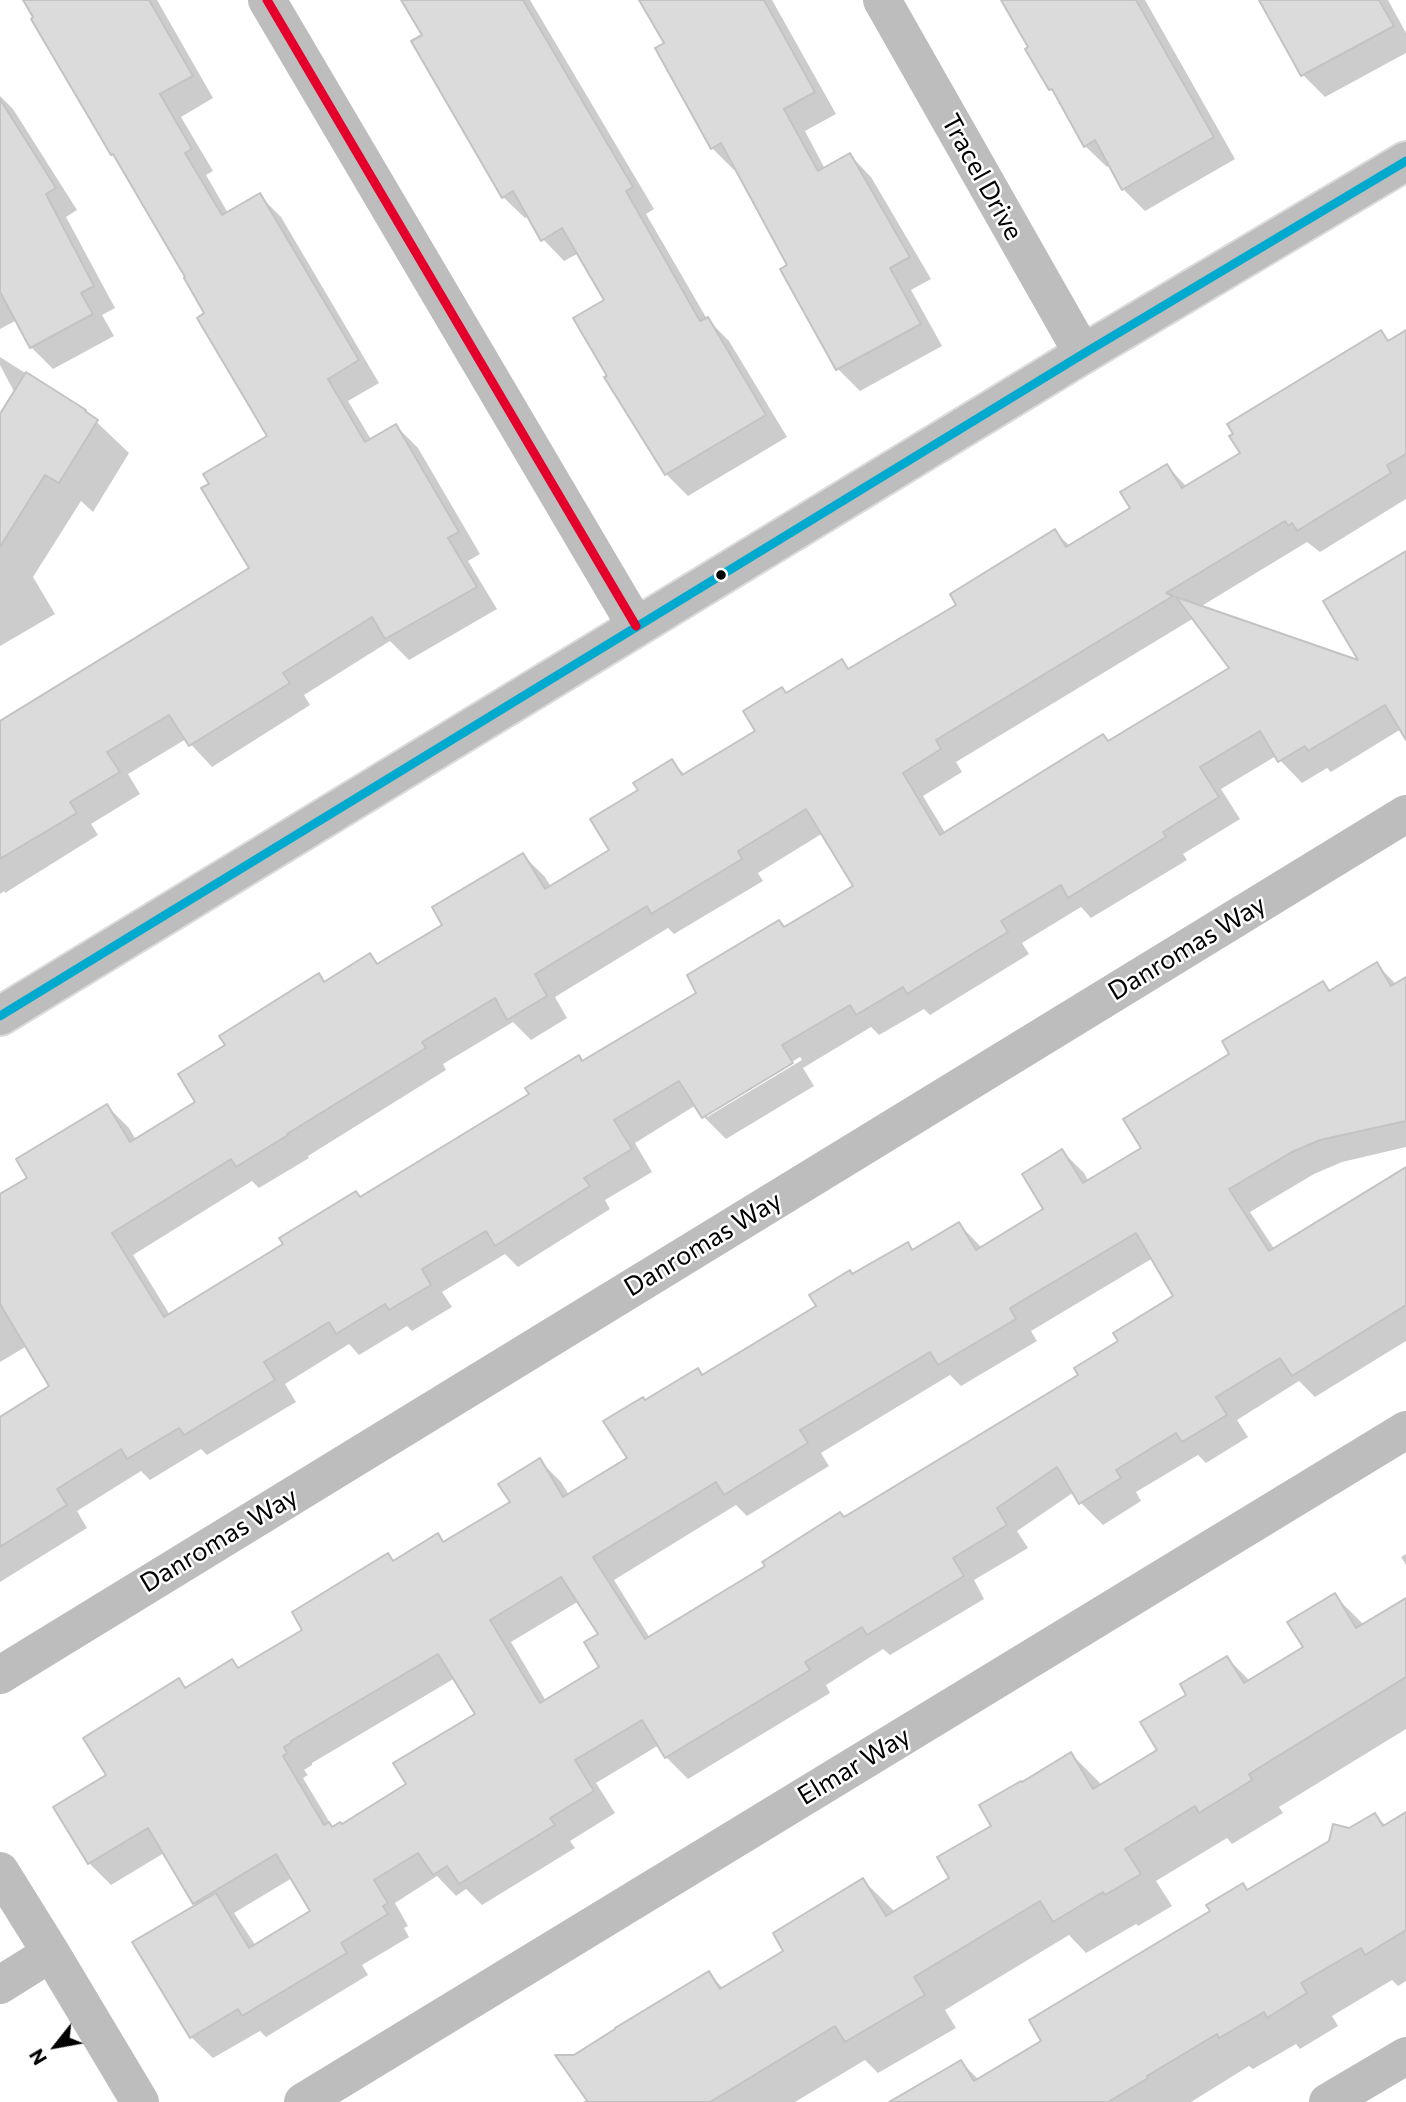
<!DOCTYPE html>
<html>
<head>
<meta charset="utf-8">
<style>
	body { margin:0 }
	#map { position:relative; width:1406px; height:2102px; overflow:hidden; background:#fff; font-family:Commissioner,sans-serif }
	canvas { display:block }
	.north { position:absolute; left:21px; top:2011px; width:70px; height:70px; -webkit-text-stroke:5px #fff; paint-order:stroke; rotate:239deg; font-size:19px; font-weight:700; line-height:28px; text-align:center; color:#000 }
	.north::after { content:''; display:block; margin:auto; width:24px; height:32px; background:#000; clip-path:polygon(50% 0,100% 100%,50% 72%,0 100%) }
</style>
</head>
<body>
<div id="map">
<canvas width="1406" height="2102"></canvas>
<div class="north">N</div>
</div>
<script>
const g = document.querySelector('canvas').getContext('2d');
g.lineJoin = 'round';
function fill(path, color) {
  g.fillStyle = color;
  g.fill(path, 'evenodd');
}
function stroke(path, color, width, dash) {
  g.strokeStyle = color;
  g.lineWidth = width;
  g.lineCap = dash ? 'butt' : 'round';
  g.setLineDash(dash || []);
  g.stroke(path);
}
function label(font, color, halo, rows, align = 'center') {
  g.font = font + ' Commissioner,sans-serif';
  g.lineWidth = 5;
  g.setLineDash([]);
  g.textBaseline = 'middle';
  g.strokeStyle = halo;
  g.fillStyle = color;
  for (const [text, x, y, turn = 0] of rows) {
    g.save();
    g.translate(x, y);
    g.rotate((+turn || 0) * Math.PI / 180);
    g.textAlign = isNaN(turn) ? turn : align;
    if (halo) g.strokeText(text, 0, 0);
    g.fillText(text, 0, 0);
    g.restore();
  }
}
fill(new Path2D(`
	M25 0H157L213 98 181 117 213 171 206 175 228 213 259 195 281 217 379 383 348 401 372 441 396 426 418 448 480 554 468 561 497 609 409 660 390 641 304 695 310 705 212 767 186 739 128 774 140 794 91 824 98 835 5 893 4 891 0 894V723L251 569 269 436 188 278Z
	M403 0H530L654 209 646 214 707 319 729 341 787 437 688 496 666 474 609 376 607 300 579 253 564 261 543 239 529 216 525 218 503 197 424 36Z
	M641 0H772L836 114 805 131 825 169 850 155 871 177 931 279 911 290 942 346 860 391 838 369 783 270 789 266 737 168 734 170 712 148 666 44Z
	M1003 0H1145L1235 159 1145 211 1123 189 1110 165 1107 167 1085 146 1057 96 1051 89Z
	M1261 0H1388L1406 33V53L1325 97 1303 75Z
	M0 96 13 109 77 210 66 217 115 308 102 315 114 336 53 369 31 347 17 320 0 329Z
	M1381 332 1391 342 1406 332V499L1320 552 1307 542 1200 607 1362 663 1406 553V726L1331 772 1327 768 1302 783 1276 756 1221 789 1240 819 1183 854 1187 860 1091 918 1081 907 1022 943 1029 954 930 1015 924 1009 879 1035 871 1027 803 1068 814 1086 726 1139 704 1117 696 1105 635 1143 652 1172 605 1200 610 1209 518 1267 505 1254 442 1292 452 1307 412 1331 407 1326 359 1355 349 1344 285 1384 296 1402 207 1455 201 1449 150 1480 141 1471 77 1511 87 1528 0 1582V1419L52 1386 27 1346 0 1362V1196L30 1178 107 1106 129 1128 136 1140 198 1103 227 1046 318 975 326 983 370 955 379 965 445 925 523 855 545 877 551 887 611 851 640 791 672 761 685 775 757 731 787 694 842 662 850 670 959 606 1054 531 1070 546 1132 509 1167 466 1187 487 1242 454ZM1194 618 1231 668 1109 743 946 834 923 796 962 772 956 762ZM823 833 855 887 785 928 779 922 698 994 584 1062 579 1057 531 1095 170 1315 133 1255 252 1181 259 1188 309 1158 308 1156 446 1070 443 1064 513 1022 531 1040 567 1018 555 997 668 928 674 934 763 881 758 873ZM800 1057 802 1060 707 1117V1113Z
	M0 357 85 411 129 453 93 512 81 501 33 577 55 614 0 646V425L47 454 0 365Z
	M1377 965 1397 985 1406 980V1147L1342 1162 1314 1174 1250 1212 1275 1250 1406 1169V1341L1315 1397 1299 1381 1237 1420 1248 1437 1206 1463 1198 1455 1136 1492 1141 1501 1103 1525 1081 1503 1074 1492 1017 1531 1028 1548 974 1580 984 1599 890 1655 883 1649 826 1685 830 1693 688 1779 666 1757 659 1745 596 1783 615 1813 570 1841 575 1848 482 1905 466 1889 456 1896 437 1876 395 1903 408 1926 404 1928 409 1937 362 1965 368 1975 266 2037 260 2031 213 2058 191 2037 197 1906 164 1853 111 1885 89 1863 108 1775 179 1680 187 1688 232 1661 240 1669 305 1630 388 1555 394 1562 438 1535 445 1543 512 1502 539 1460 561 1482 569 1495 629 1459 645 1402 698 1370 704 1376 818 1306 853 1276 908 1244 914 1250 959 1224 982 1248 1046 1210 1062 1151 1084 1173 1089 1182 1143 1149 1232 1055 1323 983 1332 992ZM1153 1258 1176 1296 1081 1375 650 1638 614 1580 736 1505 747 1516 829 1466 821 1453 950 1375 961 1386 1037 1341 1031 1331ZM579 1601 600 1635 601 1668 546 1701 511 1642ZM455 1678 477 1714 408 1785 342 1826 333 1828 303 1778 308 1775 304 1770 312 1765V1763ZM292 1878 312 1912 256 1946 234 1913Z
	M1406 1554V1565L1401 1557Z
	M1335 1596 1364 1625 1406 1600V1729L1279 1807 1283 1813 1232 1844 1227 1838 1156 1881 1172 1906 1138 1926 1136 1924 1086 1953 1069 1935 945 2010 956 2028 878 2073 865 2060 795 2102H583L588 2099 574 2056 708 1973 724 1989 786 1952 863 1880 895 1912 951 1879 993 1827 1071 1754 1102 1785 1159 1750 1189 1695 1227 1658 1250 1681 1305 1647Z
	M1406 1814V1981L1398 1986 1392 1980 1332 2016 1338 2026 1300 2049 1296 2044 1253 2069 1249 2066 1191 2102H894L961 2062 979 2080 1043 2041 1212 1912 1243 1885 1249 1891 1375 1815 1386 1826Z`), '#0003');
const building = new Path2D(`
	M23 0H149L193 76 160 94 192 149 185 153 222 215 260 193 359 360 328 379 365 442 396 424 459 532 448 538 477 587 385 639 372 617 283 673 290 683 189 746 169 715 107 752 120 772 70 802 77 813 0 859V721L249 568 201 488 209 484 203 474 267 436 197 318 204 313 184 278 185 277 113 154 111 155 31 19 33 17Z
	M401 0H523L633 187 626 191 700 321 708 317 766 415 665 475 604 377 607 376 573 318 604 300 562 228 541 241 513 191 502 198 411 41 422 35Z
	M639 0H764L815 92 784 109 818 171 850 153 910 257 890 268 921 324 836 370 780 269 787 265 721 143 711 149 655 48 664 43Z
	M1001 0H1136L1214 137 1122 190 1095 140 1084 147 1052 89 1049 90 1025 49 1028 47Z
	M1259 0H1379L1394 26 1301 76Z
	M0 99 56 188 46 194 94 286 81 293 93 314 30 348 0 292Z
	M1381 330 1388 341 1406 330V454L1387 465 1391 473 1297 531 1292 523 1288 526 1285 521 1166 593 1173 596 936 740 941 749 903 773 940 835 1103 734 1108 741 1229 668 1176 597 1358 660 1323 601 1406 551V740L1385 705 1308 751 1305 746 1278 762 1260 731 1200 767 1219 797 1163 832 1166 837 1068 898 1061 885 1001 921 1008 932 907 994 903 987 856 1015 850 1005 782 1045 793 1063 702 1118 679 1081 614 1120 632 1149 584 1178 590 1186 495 1246 486 1231 422 1269 431 1285 389 1310 385 1304 336 1334 329 1322 264 1362 275 1380 184 1435 179 1428 127 1459 121 1449 57 1489 67 1505 0 1547V1417L49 1386 0 1304V1194L27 1178 16 1159 107 1104 130 1142 195 1102 178 1074 225 1045 219 1036 319 973 324 982 370 953 377 964 442 925 432 907 523 853 545 889 609 850 590 819 638 790 633 783 672 759 682 775 755 731 743 711 782 687 786 693 842 659 848 669 956 605 950 594 1055 529 1066 547 1130 508 1120 492 1167 464 1182 488 1240 453 1229 436 1233 434 1227 424ZM806 809 853 886 784 927 779 920 687 975 696 993 582 1061 579 1055 525 1088 529 1094 360 1197 356 1191 279 1238 283 1244 164 1317 112 1233 231 1159 236 1167 288 1135 287 1134 426 1048 422 1042 495 998 507 1020 547 996 535 974 647 906 651 914 742 859 738 851Z
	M26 372 86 410 85 411 98 420 59 483 45 475 0 547V414Z
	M1377 962 1391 986 1406 977V1121L1320 1140 1292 1152 1229 1189 1269 1251 1406 1167V1305L1292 1376 1280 1358 1216 1397 1227 1415 1182 1442 1176 1433 1116 1470 1121 1478 1079 1504 1057 1467 997 1508 1007 1525 953 1558 964 1576 867 1635 862 1627 805 1662 810 1670 665 1758 642 1720 575 1760 594 1791 550 1818 555 1825 459 1884 447 1866 433 1875 418 1853 374 1880 388 1903 383 1906 388 1914 341 1943 347 1953 242 2016 238 2009 190 2038 132 1942 216 1893 249 1948 310 1911 276 1854 193 1904 148 1828 88 1864 53 1807 106 1775 83 1738 179 1678 185 1688 232 1659 238 1668 302 1630 292 1612 388 1553 393 1561 438 1533 443 1542 510 1502 498 1484 540 1458 563 1497 627 1458 603 1421 643 1397 645 1400 698 1368 702 1375 816 1306 809 1295 850 1270 852 1274 908 1242 912 1250 959 1222 976 1250 1043 1209 1022 1174 1062 1149 1083 1183 1141 1148 1123 1119 1229 1054 1222 1041 1323 981 1329 991ZM1136 1233 1173 1296 1113 1333 1118 1341 1074 1368 1078 1375 844 1517 840 1512 762 1562 765 1566 645 1639 593 1557 716 1482 724 1495 808 1443 800 1430 930 1352 938 1365 1016 1319 1010 1308ZM561 1577 598 1634 584 1642 599 1667 540 1703 490 1620ZM438 1654 475 1714 393 1763 406 1784 342 1824 340 1822 332 1827 329 1822 324 1825 283 1756 287 1753 284 1747 292 1742 291 1741Z
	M1335 1593 1356 1628 1406 1598V1677L1249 1774 1252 1780 1199 1813 1195 1806 1125 1849 1141 1874 1105 1895 1103 1892 1053 1922 1040 1901 914 1977 925 1995 845 2042 835 2026 710 2102H588L555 2055H574L615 2029V2028L709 1971 720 1989 783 1951 773 1933 863 1878 886 1916 949 1878 937 1857 991 1826 979 1805 1021 1781 1022 1782 1071 1752 1093 1789 1157 1750 1140 1722 1186 1695 1180 1684 1227 1656 1244 1683 1303 1647 1287 1622Z
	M1406 1812V1930L1365 1955 1361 1948 1301 1983 1307 1993 1267 2018 1264 2012 1219 2038 1217 2034 1147 2076 1148 2078 1108 2102H889L961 2060 974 2081 1041 2041 1029 2020 1210 1911 1206 1905 1243 1883 1247 1890 1329 1841 1333 1824 1349 1828 1375 1813 1383 1826Z`);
fill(building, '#dbdbdb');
stroke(building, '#c3c3c3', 2);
const major = new Path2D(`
	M0 1016 1083 354 1406 161`);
stroke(major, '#dbdbdb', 42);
stroke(new Path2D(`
	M267 0 636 626
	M882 0 1083 354
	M0 1675 1406 814
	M0 1871 51 1953 140 2102
	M0 1985 51 1953
	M303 2102 1406 1430
	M1328 2102 1406 2056`), '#bdbdbd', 38);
stroke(major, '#bdbdbd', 38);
stroke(new Path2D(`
	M0 1016 1083 354 1406 161`), '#00a9ce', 9);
stroke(new Path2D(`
	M267 0 636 626`), '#e4002b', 9);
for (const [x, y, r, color] of [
	[721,575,6,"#000"]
]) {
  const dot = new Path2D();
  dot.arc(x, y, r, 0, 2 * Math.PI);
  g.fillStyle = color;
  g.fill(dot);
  stroke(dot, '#fff', 2.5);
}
label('26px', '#000', '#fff', [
	["Tracel Drive",982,177,61],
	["Danromas Way",1187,948,-31],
	["Danromas Way",703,1244,-31],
	["Danromas Way",219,1540,-31],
	["Elmar Way",854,1766,-31]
]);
</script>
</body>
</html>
